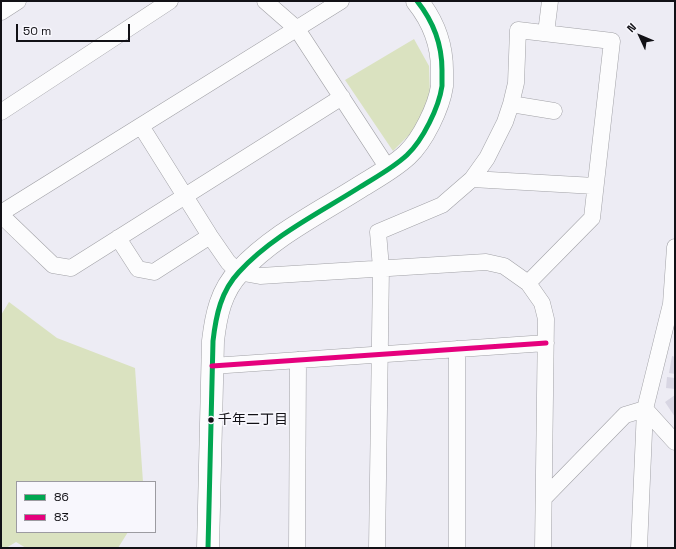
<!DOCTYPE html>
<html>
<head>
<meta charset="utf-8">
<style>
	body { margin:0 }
	#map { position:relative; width:676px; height:549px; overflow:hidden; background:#edecf4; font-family:"Space Grotesk",sans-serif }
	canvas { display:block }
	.frame { position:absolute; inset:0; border:2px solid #121116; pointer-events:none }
	.legend { position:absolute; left:16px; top:481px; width:140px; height:52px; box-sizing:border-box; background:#f8f7fd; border:1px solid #9c9ba1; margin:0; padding:5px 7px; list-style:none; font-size:12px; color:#121116 }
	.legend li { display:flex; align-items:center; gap:8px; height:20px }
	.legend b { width:20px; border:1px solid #9c9ba1 }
	.north { position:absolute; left:620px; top:16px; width:40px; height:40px; -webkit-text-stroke:3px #f8f7fd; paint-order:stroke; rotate:314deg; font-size:11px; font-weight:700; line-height:16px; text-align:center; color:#121116 }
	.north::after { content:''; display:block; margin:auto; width:14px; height:18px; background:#121116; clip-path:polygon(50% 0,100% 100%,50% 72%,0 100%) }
	.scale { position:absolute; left:16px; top:24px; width:114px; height:18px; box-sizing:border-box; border:2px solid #121116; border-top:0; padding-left:5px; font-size:12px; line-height:14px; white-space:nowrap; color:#121116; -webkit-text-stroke:3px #f8f7fd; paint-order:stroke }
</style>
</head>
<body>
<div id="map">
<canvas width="676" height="549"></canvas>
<div class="frame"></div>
<ul class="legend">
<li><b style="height:5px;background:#00a651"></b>86</li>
<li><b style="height:5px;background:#e5007d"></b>83</li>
</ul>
<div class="north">N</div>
<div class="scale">50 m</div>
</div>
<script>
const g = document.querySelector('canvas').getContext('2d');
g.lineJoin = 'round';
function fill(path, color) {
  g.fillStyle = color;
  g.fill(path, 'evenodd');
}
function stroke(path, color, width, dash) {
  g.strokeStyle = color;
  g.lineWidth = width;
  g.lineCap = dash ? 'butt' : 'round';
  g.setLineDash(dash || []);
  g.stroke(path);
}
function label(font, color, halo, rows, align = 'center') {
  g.font = font + ' "Space Grotesk","Noto Sans JP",sans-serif';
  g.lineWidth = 3.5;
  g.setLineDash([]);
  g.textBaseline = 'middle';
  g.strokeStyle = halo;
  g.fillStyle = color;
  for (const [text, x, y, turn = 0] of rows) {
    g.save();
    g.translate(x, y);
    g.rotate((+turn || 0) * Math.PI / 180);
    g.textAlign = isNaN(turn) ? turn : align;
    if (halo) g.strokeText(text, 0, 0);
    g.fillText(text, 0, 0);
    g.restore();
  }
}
fill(new Path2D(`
	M414 39 429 66 430 97 417 127 393 151 345 80Z
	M9 302 57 338 135 368 143 482H17V532H128L118 548H26L16 542 6 548H1V315Z`), '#dae2c0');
fill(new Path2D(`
	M672 356 675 357V374L669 373Z
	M667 377 675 378V389L666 388Z
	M675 395V417L665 402Z`), '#d8d6e3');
const street = new Path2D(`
	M265 1 297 29 389 170
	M1 12 18 1
	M546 33 550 1
	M511 104 554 111
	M1 112 170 1
	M141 126 210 236 228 262 238 272 260 276 486 262 504 266 528 283 542 303 546 319 543 548
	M472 179 595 186
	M1 213 341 1
	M1 215 53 265 71 268 342 97
	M118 238 138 269 154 272 210 236
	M212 366 546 343
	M645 409 675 442
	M545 497 625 415 645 409
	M297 548 298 360
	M377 548 381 268 378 232 442 205 472 179 487 158 505 122 511 104 516 83 518 30 612 41 592 218 528 283
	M457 548V349
	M639 548 645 409 671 304 675 247`);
const secondary = new Path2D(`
	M208 548 213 341C216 315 221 291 239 272 272 236 319 213 360 187 376 177 393 168 407 155 423 140 439 107 442 86 442 81 442 75 442 70 442 45 433 21 417 1`);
stroke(street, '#a1a1a6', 17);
stroke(secondary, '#a1a1a6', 23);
stroke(street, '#fcfcfd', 16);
stroke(secondary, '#fcfcfd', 22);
stroke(new Path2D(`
	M208 548 213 341C216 315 221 291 239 272 272 236 319 213 360 187 376 177 393 168 407 155 423 140 439 107 442 86 442 81 442 75 442 70 442 45 433 21 417 1`), '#00a651', 5);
stroke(new Path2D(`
	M212 366 546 343`), '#e5007d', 5);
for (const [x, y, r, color] of [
	[211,420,3.5,"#121116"]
]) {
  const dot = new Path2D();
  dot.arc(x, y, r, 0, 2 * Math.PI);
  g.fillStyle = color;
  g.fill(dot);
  stroke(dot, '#f8f7fd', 1.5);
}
label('14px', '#121116', '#f8f7fd', [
	["千年二丁目",218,420]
], 'left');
</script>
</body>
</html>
